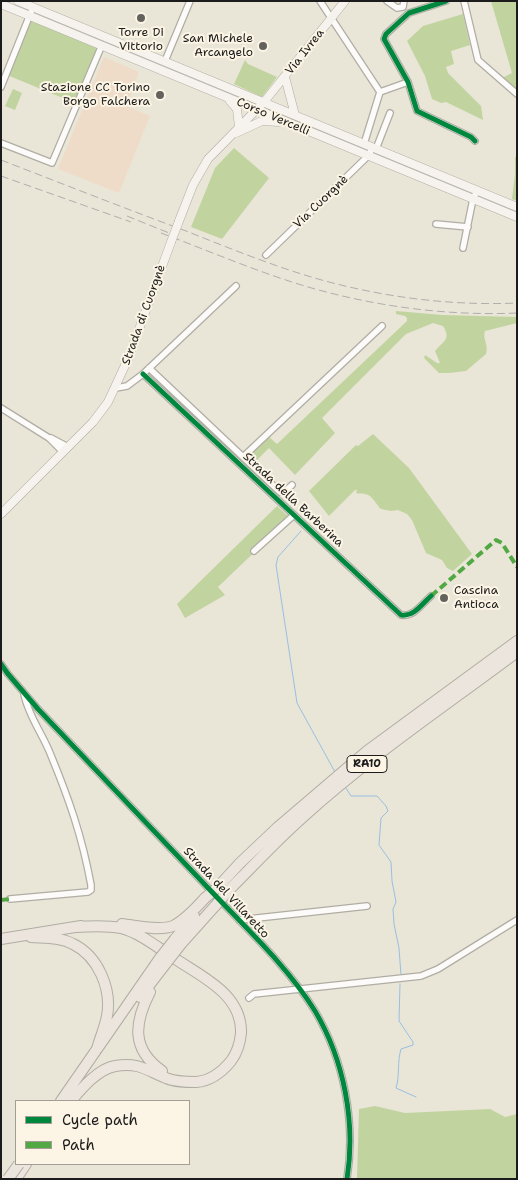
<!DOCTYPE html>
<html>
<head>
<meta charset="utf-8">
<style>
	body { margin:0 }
	#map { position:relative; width:518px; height:1180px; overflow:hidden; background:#e9e5d7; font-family:"Shantell Sans",sans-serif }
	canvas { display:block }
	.frame { position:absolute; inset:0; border:2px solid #1c1c1c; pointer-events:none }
	.legend { position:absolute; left:15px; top:1100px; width:175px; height:65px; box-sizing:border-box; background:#fcf5e5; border:1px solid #a29e95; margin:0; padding:6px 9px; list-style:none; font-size:15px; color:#1c1c1c }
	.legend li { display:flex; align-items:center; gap:10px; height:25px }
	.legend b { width:25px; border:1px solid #a29e95 }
</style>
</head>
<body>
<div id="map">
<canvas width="518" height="1180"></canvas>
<div class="frame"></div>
<ul class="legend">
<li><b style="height:6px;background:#00873e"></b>Cycle path</li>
<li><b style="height:6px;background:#52a943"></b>Path</li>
</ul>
</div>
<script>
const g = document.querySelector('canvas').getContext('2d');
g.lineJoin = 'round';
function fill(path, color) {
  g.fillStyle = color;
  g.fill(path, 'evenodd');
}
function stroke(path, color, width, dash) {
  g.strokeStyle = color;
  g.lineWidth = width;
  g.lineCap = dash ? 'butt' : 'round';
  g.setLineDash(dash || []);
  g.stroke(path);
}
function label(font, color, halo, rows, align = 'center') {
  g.font = font + ' "Shantell Sans",sans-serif';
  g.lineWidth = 4;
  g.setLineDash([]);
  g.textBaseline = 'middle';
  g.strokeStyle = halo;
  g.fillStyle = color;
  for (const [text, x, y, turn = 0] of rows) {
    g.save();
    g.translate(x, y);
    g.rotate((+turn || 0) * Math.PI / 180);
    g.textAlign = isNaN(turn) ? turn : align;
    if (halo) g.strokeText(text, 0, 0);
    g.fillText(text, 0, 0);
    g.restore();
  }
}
fill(new Path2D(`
	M104 57 139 72 126 106 150 116 119 193 58 169Z`), '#eedcc9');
fill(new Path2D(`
	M491 1H517V91L502 78 512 73Z
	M463 14 470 45 451 51 454 64 446 67 448 73 481 106 483 120 446 102 441 103 432 99 425 76 407 41 423 26Z
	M30 19 98 46 75 103 7 75Z
	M245 60 248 64 277 77 262 97 234 84Z
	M13 89 22 93 15 110 5 106Z
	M234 148 269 178 222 239 191 227 215 168Z
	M515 157H517V186L515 187H517V201L512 199 515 174Z
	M396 311 442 315 517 317V323L485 331C482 338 489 345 486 354L466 371 449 373H439L424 358 425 355 437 363H440L435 351C442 342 452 340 443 326L433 323 406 334 322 418 335 433 295 475 269 448 253 464 246 458 268 436 277 444 407 321V318L405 316 396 314Z
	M373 434 409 468 472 554 453 571 447 568 442 560 426 553 412 520 407 514 398 510 391 511 381 509C376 505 373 495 365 494 362 493 359 494 356 493L357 490H355L329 516 309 491 356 445 358 446Z
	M277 506 290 518 218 587 225 595 185 618 177 604Z
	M375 1106 405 1113 490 1109 505 1117 517 1114V1179H357L359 1109Z`), '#c1d49f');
stroke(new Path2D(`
	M301 531 278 557 276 565 297 703 335 772
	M346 788 351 796H377L386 806 388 811 381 818 379 845 391 862 392 881 396 902 393 909 394 924 399 948 401 975
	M400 984 399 1021 413 1042V1045L401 1049C397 1062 400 1075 396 1088L416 1097`), '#98bfe2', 1);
const street = new Path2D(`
	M320 1 380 92 364 144
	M387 1 397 8 403 7 404 1
	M446 1 409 13 386 34 384 39 408 82 417 111 471 137 475 141
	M464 1 478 60 517 94
	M165 61 190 1
	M1 87 31 12
	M380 92 408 82
	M1 143 52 163 102 45
	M376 149 390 113
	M436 224 468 227
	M463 248 473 199 477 191
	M266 255 368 156 373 147
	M149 368 280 492H284L292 485
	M143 374 401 615C414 617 422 604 431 596
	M116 388 127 386 143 374 236 286
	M1 408 49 438 63 452
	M51 438 68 447
	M243 457 382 326
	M254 551 294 515
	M1 664 8 674 38 709C96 770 153 830 211 891 246 928 288 967 315 1011 344 1060 356 1122 347 1179
	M10 899 88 892 91 890V885C82 836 69 799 50 753 42 733 28 715 24 694
	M239 920 367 906
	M249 998 254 994 421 976 438 969 517 920`);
const secondary = new Path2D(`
	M18 1 517 207
	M1 4 517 217
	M285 77 295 115
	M230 101 237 109 239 127
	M236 133 262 121 279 122
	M179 221 193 185 208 159 264 102 345 1
	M1 514 93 422 108 402 128 359 171 242`);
const highway = new Path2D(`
	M217 888 240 863 278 827 367 751 517 641
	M230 889C254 865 277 840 303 817 369 757 445 706 517 652
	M122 924C136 926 160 931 173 926 185 920 196 908 205 898
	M31 937C45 938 60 937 73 944 98 956 112 989 107 1016 105 1027 100 1038 97 1049
	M1 939 81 926
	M175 939 194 916
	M181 944 215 906
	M150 992C134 1023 131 1049 162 1071
	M140 997 167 962
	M61 1101 160 958
	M71 1101C82 1088 98 1069 115 1066 139 1062 146 1070 166 1078 175 1082 186 1082 196 1082 210 1081 222 1072 231 1061 237 1053 240 1044 241 1033 242 994 202 977 174 958 157 947 140 933 121 928 106 925 90 926 75 927
	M16 1179 26 1164`);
stroke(street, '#b0ada4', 8);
stroke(secondary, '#b0ada4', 9);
stroke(highway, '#b0ada4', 12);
stroke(street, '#fcfbf9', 5.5);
stroke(secondary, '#f6f3ee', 8);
stroke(highway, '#ece5dd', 10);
stroke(new Path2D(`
	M1 160C63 184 124 208 186 231 229 248 273 266 318 279 382 297 450 306 517 303
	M1 176 131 222
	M127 216 169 233
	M161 233C212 252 262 274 315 289 380 307 449 316 517 313`), '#aeaeac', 1, [8, 4]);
const secondaryBridge = new Path2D(`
	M171 242 179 221`);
const highwayBridge = new Path2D(`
	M205 898 217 888
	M215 906 230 889
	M160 958 175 939
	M167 962 181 944
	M8 1179 19 1164`);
stroke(secondaryBridge, '#b0ada4', 9, []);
stroke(highwayBridge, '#b0ada4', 12, []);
stroke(secondaryBridge, '#f6f3ee', 8);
stroke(highwayBridge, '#ece5dd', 10);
stroke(new Path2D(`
	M431 596 496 540 502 543 517 567
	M1 900 10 899`), '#52a943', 4, [8, 4]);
stroke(new Path2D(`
	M446 1 409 13 386 34 384 39 408 82 417 111 471 137 475 141
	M143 374 401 615C414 617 422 604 431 596
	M1 664 8 674 38 709C96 770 153 830 211 891 246 928 288 967 315 1011 344 1060 356 1122 347 1179`), '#00873e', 5);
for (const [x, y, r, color] of [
	[141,18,5,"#64625d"],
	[263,46,5,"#64625d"],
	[160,95,5,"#64625d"],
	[444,598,5,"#64625d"]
]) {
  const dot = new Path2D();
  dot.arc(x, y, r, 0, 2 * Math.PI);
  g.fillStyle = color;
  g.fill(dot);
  stroke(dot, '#fcf5e5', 2);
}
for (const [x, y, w] of [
	[367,764,40]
]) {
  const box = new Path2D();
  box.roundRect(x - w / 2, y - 8.5, w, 17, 4);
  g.fillStyle = '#fcf5e5';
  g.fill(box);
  stroke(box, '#1c1c1c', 1);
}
label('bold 11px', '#1c1c1c', null, [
	["RA10",367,764]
]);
label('12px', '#1c1c1c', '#fcf5e5', [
	["Torre Di",141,33,"center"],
	["Vittorio",141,47,"center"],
	["San Michele",253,39],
	["Arcangelo",253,53],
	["Stazione CC Torino",150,88],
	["Borgo Falchera",150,102],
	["Cascina",454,591,"left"],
	["Antioca",454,605,"left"]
], 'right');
label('12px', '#1c1c1c', '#fcf5e5', [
	["Via Ivrea",305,52,-52],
	["Corso Vercelli",273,117,23],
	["Via Cuorgnè",321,202,-44],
	["Strada di Cuorgnè",144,315,-70],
	["Strada della Barberina",293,500,43],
	["Strada del Villaretto",226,893,47]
]);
</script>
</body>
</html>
